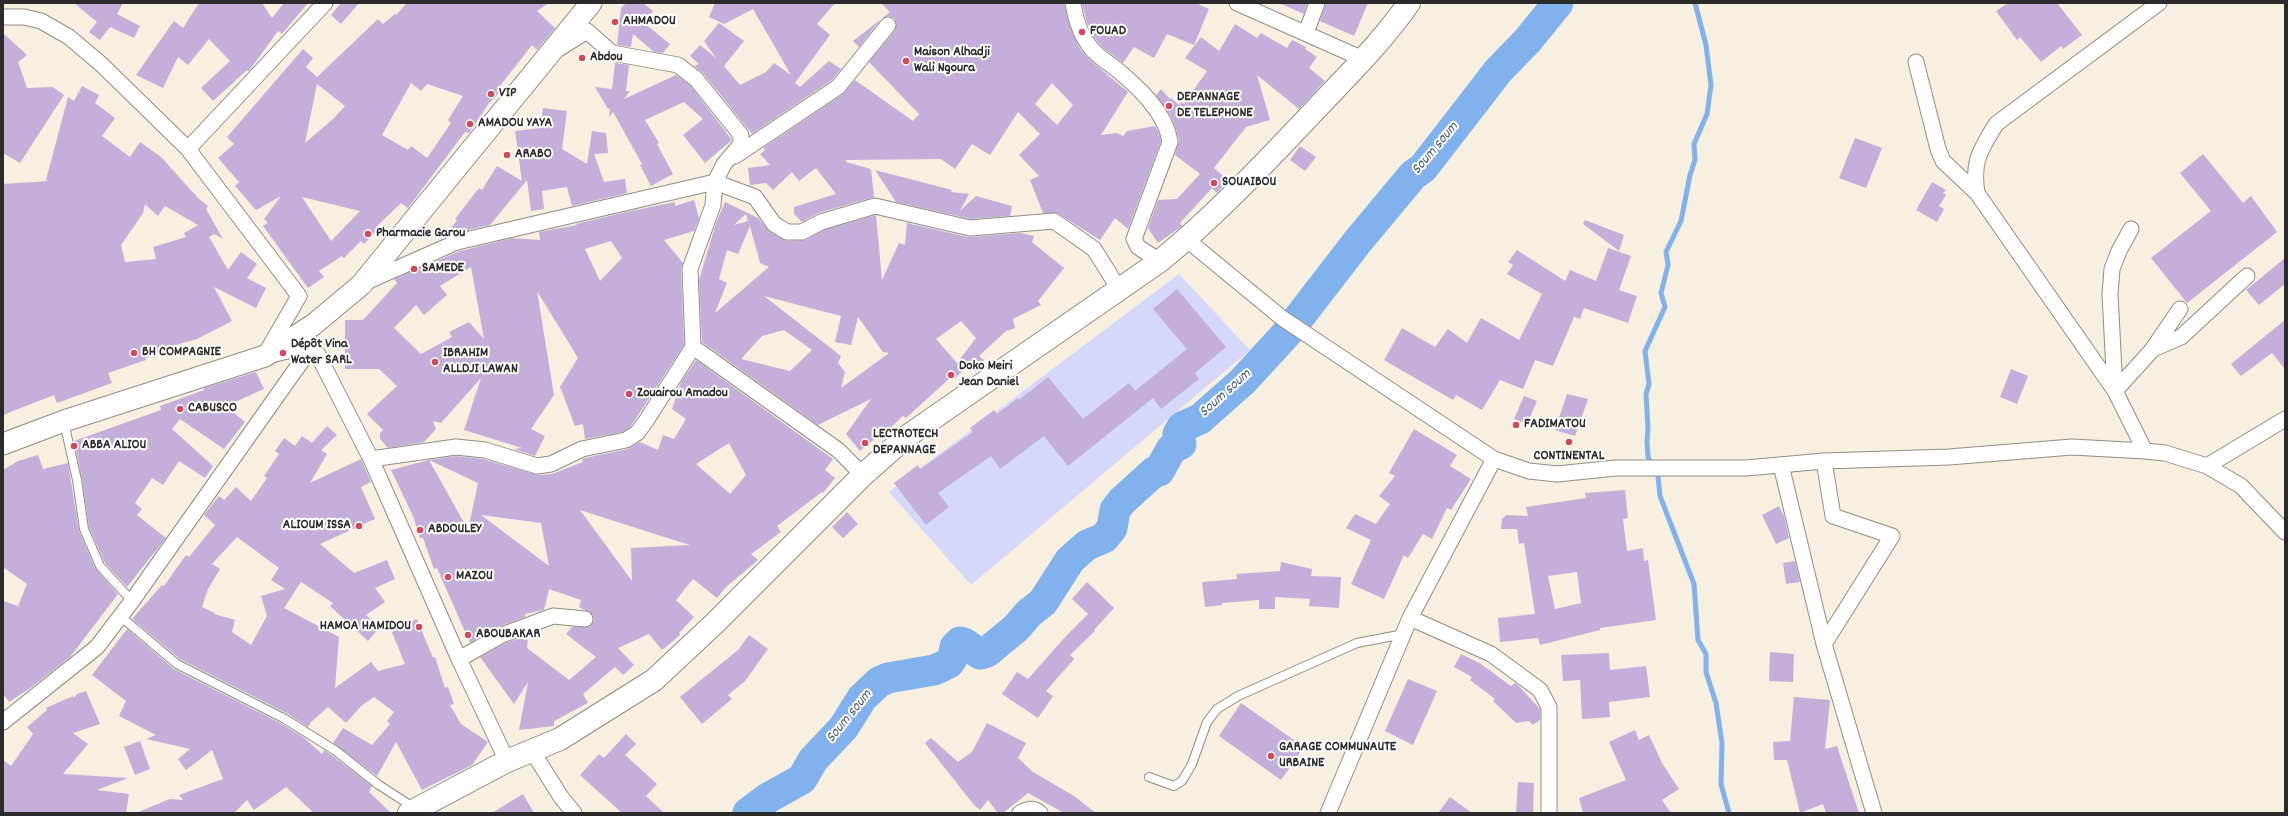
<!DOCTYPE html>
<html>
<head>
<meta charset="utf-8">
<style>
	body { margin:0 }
	#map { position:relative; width:2288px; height:816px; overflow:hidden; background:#f7efdf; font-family:Dekko,sans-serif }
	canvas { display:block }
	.frame { position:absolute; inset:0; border:4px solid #2b2b2b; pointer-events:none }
</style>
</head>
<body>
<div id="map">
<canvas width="2288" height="816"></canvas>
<div class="frame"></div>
</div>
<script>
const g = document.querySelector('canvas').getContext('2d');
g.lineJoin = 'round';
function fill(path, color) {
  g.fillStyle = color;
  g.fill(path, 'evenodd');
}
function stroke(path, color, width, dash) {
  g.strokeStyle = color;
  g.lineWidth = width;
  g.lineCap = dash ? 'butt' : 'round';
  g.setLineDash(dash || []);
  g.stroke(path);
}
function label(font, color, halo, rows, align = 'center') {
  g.font = font + ' Dekko,sans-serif';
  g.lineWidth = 4;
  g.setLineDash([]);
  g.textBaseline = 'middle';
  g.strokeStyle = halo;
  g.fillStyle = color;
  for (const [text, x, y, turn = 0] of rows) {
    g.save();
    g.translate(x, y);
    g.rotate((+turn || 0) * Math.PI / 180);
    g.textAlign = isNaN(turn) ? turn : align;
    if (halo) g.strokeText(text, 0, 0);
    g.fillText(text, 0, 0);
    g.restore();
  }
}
fill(new Path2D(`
	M1179 274 1250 350 971 585 889 492Z`), '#d5d8f9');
stroke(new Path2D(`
	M1695 3 1706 45 1711 85 1707 114 1694 144 1695 160 1690 175 1681 221 1666 252 1668 265 1661 293 1665 307 1645 351 1649 384 1646 394 1648 427 1647 442 1648 457 1658 476 1660 496 1694 584 1698 640 1706 654V672L1716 703 1722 743 1721 784 1729 813`), '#81b2ed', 5);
stroke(new Path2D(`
	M748 813 768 798 802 779 813 760 844 727 862 698 879 682 888 678 934 670 941 667 949 663 953 657 955 647 960 642 964 643 980 654 987 652 1016 628 1029 613 1043 602 1070 560 1087 545 1104 538 1112 528 1115 510 1122 501 1154 472 1159 471 1172 448 1181 444 1178 434 1182 427 1200 419 1243 381 1287 333 1358 241 1413 175 1423 168 1498 71 1528 40 1558 3`), '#81b2ed', 31);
fill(new Path2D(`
	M74 3H123L117 14 140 26 134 38 110 27 100 40 89 32 97 22Z
	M199 3H262L272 18 284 3H308L282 34 278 31 249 71 247 70 213 101 201 88 230 61 209 39 188 65 178 57 163 88 136 75 174 21 183 28Z
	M341 3H359L341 24 331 15Z
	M407 3H549L537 11 555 28 537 50 532 45 496 91 499 93 489 103 469 133 465 132 408 208 401 203 377 226 379 228 364 244 361 241 344 258 342 256 319 271 324 277 308 288 263 226 268 223 264 219 281 196 256 210 235 186 239 182 218 158 234 144 227 137 303 49 313 58 306 67 317 77 378 19 383 24 395 14 396 15ZM411 83 421 91 427 84 463 96 448 120 451 123 427 158 411 146 408 150 382 135ZM317 84 345 106 334 118 305 143ZM302 197 360 211 331 241Z
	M626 3H643L653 11 644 23 670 44 663 53 654 52 633 34 631 47 617 45 621 8Z
	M715 3H835L817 24 830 35 795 83 800 87 829 61 841 69 832 80 752 134 703 73 694 66 699 64 690 56 700 45 716 58 704 41 719 23 744 41 724 66 740 85 766 72 774 63 791 75 753 9 724 24 709 17Z
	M881 3H1064L1071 30 1080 49 1090 60 1128 92 1101 135 1117 133 1123 136 1127 131 1155 126 1159 134 1161 141 1128 229 1115 218 1100 240 1059 214 1043 213 1030 180 1039 176 1019 155 1040 134 1018 112 990 155 972 144 955 169 941 159 846 160V162L871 169 874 197 818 213 802 222 794 214V207L836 194 816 168 799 181 792 172 773 190 766 183 750 185 748 168 770 165 760 154 765 150 763 148 843 94 855 80 913 121 919 114 869 62 895 30 896 22 894 18 889 16 881 19 859 47 853 41 890 12ZM1052 83 1073 105 1057 125 1035 104Z
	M1082 3H1196L1209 9 1194 45 1167 34 1154 58 1134 47 1123 63 1102 47 1095 38 1087 23Z
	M1279 3H1307L1304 14Z
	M1326 3H1368L1354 36 1320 21Z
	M2008 3H2057L2082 35 2063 49 2061 46 2041 62 2020 37 2017 40 1996 11Z
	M1235 24 1257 38 1261 33 1287 48 1292 40 1306 47 1305 49 1317 57 1309 68 1325 81 1299 109 1257 75 1270 120 1246 127 1214 168 1228 180 1217 193 1212 188 1180 223 1182 226 1158 243 1148 228 1158 200 1177 199 1200 174 1175 155 1179 140 1176 129 1171 116 1156 95 1161 89 1170 99 1171 98 1179 105 1182 102 1184 104 1207 71 1185 58 1201 37 1219 51Z
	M3 33 27 55 18 62 27 88 53 87 64 95 20 163 3 153Z
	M615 63 629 65 626 91H630L624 99 676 75 690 85 732 140 705 163 683 135 703 119 684 102 645 120 659 143 657 144 673 174 651 186 640 165 642 164 613 112 609 117 610 108 608 109 595 87 612 89Z
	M82 86 99 95 95 103 115 118 102 136 130 157 140 142 161 157 199 199 208 206 206 209 223 239 214 234 209 237 228 270 241 252 257 264 247 278 266 288 256 308 214 287 232 321 197 339 172 346 173 349 146 358V360L108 373 112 383 57 403 54 395 3 415V184L48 181 46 180 68 97 74 101ZM145 204 158 216 165 206 198 225 184 233 186 237 153 247 156 259 125 262 121 245 143 213Z
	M543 108 567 111 562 149 587 164 592 131 606 133 608 153 594 154 604 182 625 179 627 193 572 206 567 187 542 191 544 209 531 211 527 180 490 225 455 233 450 230 457 220 455 219 479 188 482 190 497 166 522 181 515 131 540 128Z
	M1855 138 1882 148 1866 188 1839 178Z
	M1300 146 1316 157 1305 171 1290 160Z
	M2203 154 2243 203 2251 196 2277 232 2187 303 2151 258 2211 211 2180 173Z
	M875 170 952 190 951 192 969 194 960 211 976 196 1012 206 1010 216 971 219 896 202Z
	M1932 182 1946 190 1943 193 1946 195 1939 206 1944 209 1937 222 1916 210Z
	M694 200 699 218 694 231 664 240 683 263 681 269 684 345 631 426 623 432 585 439 583 424 575 426 560 387 578 358 537 291 554 395 531 429 545 436 535 456 514 449 522 448 464 430 481 378 441 423 433 421 436 429 424 442 388 448 380 439V433L383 430 367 414 397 386 379 369H345V320H363L397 283 394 279 460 251 512 238 540 240 539 232 577 225 576 224 626 212 675 202V206ZM611 241 622 258 600 281 585 249ZM471 267 484 339 469 322 449 332 452 337 421 354 394 328 416 305 424 315 447 295 440 286Z
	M725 202 758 218 769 231 787 241 806 240 824 230 876 215 882 280 899 243 905 245 907 223 968 237 1020 233 1034 236 1032 242 1064 268 1038 301 1041 305 1013 319 1015 328 1006 331 979 356 984 360 976 372 968 366 954 379 951 377 906 418 903 416 879 438 878 436 860 451 846 434 871 399 818 425 702 342 699 280 716 223ZM746 214 748 221 734 225ZM750 226 760 263 769 267 715 313 727 283 719 279 727 250 738 254ZM764 296 841 316 835 342 851 345 858 317 883 352 889 353 841 388 845 372 838 363 841 356ZM961 321 976 338 957 363 936 339ZM784 330 812 350 790 371 741 359 762 336Z
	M1585 220 1624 235 1619 251 1583 224Z
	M1608 248 1631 256 1619 290 1637 296 1628 323 1584 308 1580 319 1574 317 1553 366 1535 360 1523 389 1500 380 1482 410 1456 395 1453 400 1384 360 1402 328 1435 347 1448 329 1467 343 1481 318 1519 340 1542 294 1507 274 1513 265 1508 262 1517 250 1565 281 1570 270 1596 281Z
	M2285 258V284L2259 305 2246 290Z
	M1177 289 1226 347 1195 373 1199 379 1161 409 1153 398 1068 466 1044 436 1000 469 991 456 938 493 949 507 926 525 894 483 918 465 920 469 973 432 970 428 994 410 997 414 1018 398 1019 400 1048 377 1083 419 1129 383 1135 391 1187 349 1153 309Z
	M2285 320V369L2272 353 2241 376 2231 364Z
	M696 360 833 459 825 470 835 478 823 493 822 492 777 526 781 532 751 554 758 560 725 588 717 598 693 579 676 600 694 617 679 633 680 635 662 650 649 634 618 648 634 665 623 675 615 667 583 694 588 703 554 721V726L519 730 528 682 514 704 480 657 506 643 528 635 527 648 569 680 596 657 566 634 572 627H589L594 620 593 615 579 607 581 600 549 589 544 610 525 614V617L498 627 470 643 437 568 434 569 423 538H420L413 516 391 470 429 460 468 530 478 483 429 460 456 456 483 459 538 475 552 474 583 462 582 459 585 458 628 449 640 442 658 450 663 435 674 439 686 419 672 409 681 382ZM729 443 746 475 730 494 696 464ZM580 510 658 535 690 545 631 548 632 581ZM481 515 541 523 549 566Z
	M2011 369 2028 376 2017 404 2000 397Z
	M256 372 264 389 226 406 245 422 224 449 180 419 172 429 213 466 205 478 179 461 163 485 152 478 135 503 142 509 137 515 166 538 127 587 105 563 89 527 82 479 74 441 161 410 160 406 204 390V388Z
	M1567 394 1588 399 1575 436 1555 430Z
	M1524 396 1537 401 1527 424 1514 419Z
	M327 426 337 435 321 450 327 454 310 483 361 459 371 482 361 487 375 519 320 544 354 573 387 560 395 579 375 588 385 602 366 615 380 627 368 641 330 606 333 603 301 582 284 608 339 637 335 688 371 662 378 671 405 664 391 630 417 619 433 658 435 657 445 688 448 687 454 704 450 705 461 724 488 742 472 765 422 790 396 742 377 776 333 743 343 728 372 745 390 724 387 721 394 712 374 697 361 706 346 723 328 707 311 722 308 727 288 714 180 659 132 619 162 585 164 586 186 555 189 557 215 525 204 515 219 496 224 500 236 487 251 501 267 478 264 476 279 454 275 451 284 438 295 446 302 436 312 443ZM237 537 279 568 271 580 285 589 261 596 267 616 251 645 232 632 235 620 214 614 215 613 202 607 208 589 220 569 212 564Z
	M1414 429 1457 455 1450 466 1471 479 1451 510 1447 508 1432 539 1423 534 1408 558 1404 555 1384 599 1351 584 1371 540 1346 528 1355 514 1376 524 1390 504 1379 496 1395 476 1389 473Z
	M38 455 43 469 68 463 79 531 95 568 118 594 70 657 32 687 9 702 3 694V601L18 606 27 584 3 567V470L18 461Z
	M1625 490 1628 518 1623 519 1627 551 1643 548 1644 561 1648 560 1656 620 1600 628V630L1540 645 1538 638 1500 642 1498 618 1535 614 1524 543 1519 544 1517 529H1501L1502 519 1506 515 1528 516 1526 507 1586 498 1585 493ZM1577 572 1581 603 1555 609 1548 576Z
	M1779 506 1784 516 1789 538 1776 544 1762 515Z
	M847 512 858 524 843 538 832 527Z
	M1795 561 1800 582 1786 584 1783 563Z
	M1281 562 1312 569 1311 576 1341 577 1339 608 1309 606 1310 599 1275 597V609H1259V600L1222 603V605L1205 607 1202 582 1237 579 1236 574 1280 571Z
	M1087 582 1114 608 1094 630 1095 631 1070 655 1074 659 1046 691 1053 696 1038 718 1002 694 1017 672 1028 679 1066 636 1088 614 1072 599Z
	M127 629 174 669 282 724 303 737 322 754 324 750 333 756 372 786 369 792 391 813H314L286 787 254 810 247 800 234 813H136L170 799 183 800 179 795 223 779 212 750 186 770 178 759 190 749 146 739 156 735 119 716 126 701 92 675Z
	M749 635 768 649 745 681 728 695 732 699 702 724 680 697 738 650Z
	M1770 652 1794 654 1793 682 1769 681Z
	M1609 653 1610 670 1646 666 1650 697 1609 702 1610 717 1582 719 1580 680 1563 681 1561 655Z
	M1461 654 1481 664 1511 686 1515 683 1517 684 1540 709V720L1533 725 1529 721 1516 723 1493 701 1495 699 1470 680 1472 677 1454 667Z
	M1408 679 1437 691 1413 745 1385 731Z
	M86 691 100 724 73 733 88 744 63 774 128 778 97 790 129 794 126 813H3V760L11 766 33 734 27 727 47 710 46 708 73 696 74 698 77 694Z
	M1794 697 1830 700 1825 749 1837 746 1859 813H1826L1823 804 1800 813 1787 760H1774L1773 742 1790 741Z
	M1241 703 1304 747 1281 780 1219 736Z
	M987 723 1026 743 1018 758 1033 772 1074 796 1096 813H1064L1028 793 1003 813H998L988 800 980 810 974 805 925 743 931 738 958 762 972 752Z
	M1635 730 1639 740 1649 735 1662 763 1679 789 1662 800 1671 813H1583L1579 798 1626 780 1609 742Z
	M626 734 636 744 625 755 657 784 646 796 664 813H622L580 775 599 754 604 758Z
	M140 741 150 769 135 775 124 747Z
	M1518 782 1534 783 1533 813H1516Z
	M523 794 534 813H492Z
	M1450 797 1472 813H1438Z`), '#c3afd9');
const service = new Path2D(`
	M64 422 77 480 84 529 100 566 132 601
	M120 616 177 664 285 719 336 751 379 785 413 807
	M1149 777 1174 786 1182 781 1192 764 1207 722 1217 709 1238 696 1357 643 1404 634`);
const minor = new Path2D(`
	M1073 3C1075 18 1081 36 1091 48 1097 56 1107 62 1115 68 1137 86 1166 112 1170 142L1134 239 1138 247 1160 261
	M1237 3 1363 59
	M6 17H24L41 21 69 37 101 64 188 149 299 296 266 353
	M1306 33 1317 3
	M560 48 587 31 612 53 678 65 696 79 741 135V144L724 164 715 182 713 205 690 269 693 347 838 450 863 475
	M1916 62 1938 149 1943 161 1977 193 2115 391 2145 451
	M188 149 325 3
	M735 156 838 87 888 25
	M1977 193C1972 161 1980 151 1996 124L2159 3
	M2131 229 2119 251 2112 269 2110 294 2115 391 2152 350 2180 309
	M1186 239 1282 318 1494 459 1529 471 1557 474 1616 468H1746L1824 461 1949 457 2072 447 2145 451 2165 453 2207 466 2241 486 2285 532
	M364 283 457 242 715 182 755 197 774 224 787 232H802L821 222 875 206 970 228 1054 221 1094 249 1119 289
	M2153 349 2181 337 2247 276
	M275 354 313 345 371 459 459 659 507 761
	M371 459 456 447 485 450 537 466 551 464 582 449 626 440 637 433 646 421 693 347
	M1781 465 1824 644 1874 813
	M2207 466 2285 419
	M1410 618 1491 654 1540 690 1549 707V813
	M1824 644 1892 536 1833 516 1824 461
	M459 659 502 635 553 616 585 619
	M3 722 97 647 132 601 313 345
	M532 751 561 797 574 813
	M1020 813C1028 809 1033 807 1040 813
	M1328 813 1410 618 1494 459`);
const secondary = new Path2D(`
	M3 444 64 421 265 356 313 325 361 285 591 3`);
const primary = new Path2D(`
	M409 813 507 761 560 739 654 680 714 624 863 475 906 437 1160 261C1216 215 1265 163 1315 110 1347 76 1382 42 1409 3`);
stroke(service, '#918d85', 10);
stroke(minor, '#918d85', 17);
stroke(secondary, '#918d85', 23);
stroke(primary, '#918d85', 24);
stroke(service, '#fff', 8);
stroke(minor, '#fff', 15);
stroke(secondary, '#fff', 21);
stroke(primary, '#fff', 22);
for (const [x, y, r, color] of [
	[615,22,4,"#d1495b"],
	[1082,32,4,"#d1495b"],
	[582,58,4,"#d1495b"],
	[906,61,4,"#d1495b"],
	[491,94,4,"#d1495b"],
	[1169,106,4,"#d1495b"],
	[470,124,4,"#d1495b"],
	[507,155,4,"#d1495b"],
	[1214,183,4,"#d1495b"],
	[368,234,4,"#d1495b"],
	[414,269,4,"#d1495b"],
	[134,353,4,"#d1495b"],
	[283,353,4,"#d1495b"],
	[435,362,4,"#d1495b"],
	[951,375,4,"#d1495b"],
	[629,394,4,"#d1495b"],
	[180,409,4,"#d1495b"],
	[1516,425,4,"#d1495b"],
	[1569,442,4,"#d1495b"],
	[865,443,4,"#d1495b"],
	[74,446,4,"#d1495b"],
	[359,526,4,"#d1495b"],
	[420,530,4,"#d1495b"],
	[448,577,4,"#d1495b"],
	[419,627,4,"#d1495b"],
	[468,635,4,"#d1495b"],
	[1271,756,4,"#d1495b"]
]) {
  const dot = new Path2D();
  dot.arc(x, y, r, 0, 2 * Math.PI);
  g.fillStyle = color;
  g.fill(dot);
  stroke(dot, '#fff', 1.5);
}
label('bold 14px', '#2b2b2b', '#fff', [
	["AHMADOU",623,22],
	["FOUAD",1090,32],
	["Maison Alhadji",914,53],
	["Wali Ngoura",914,69],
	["Abdou",590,58],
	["VIP",499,94],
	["DEPANNAGE",1177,98],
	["DE TELEPHONE",1177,114],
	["AMADOU YAYA",478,124],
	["ARABO",515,155],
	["SOUAIBOU",1222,183],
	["Pharmacie Garou",376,234],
	["SAMEDE",422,269],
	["Dépôt Vina",291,345],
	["Water SARL",291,361],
	["BH COMPAGNIE",142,353],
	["IBRAHIM",443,354],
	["ALLDJI LAWAN",443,370],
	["Doko Meiri",959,367],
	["Jean Daniel",959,383],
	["Zouairou Amadou",637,394],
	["CABUSCO",188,409],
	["FADIMATOU",1524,425],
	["LECTROTECH",873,435],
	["DEPANNAGE",873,451],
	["ABBA ALIOU",82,446],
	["CONTINENTAL",1569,457,"center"],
	["ALIOUM ISSA",351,526,"right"],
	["ABDOULEY",428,530],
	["MAZOU",456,577],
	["HAMOA HAMIDOU",411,627,"right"],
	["ABOUBAKAR",476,635],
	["GARAGE COMMUNAUTE",1279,748],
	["URBAINE",1279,764]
], 'left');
label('italic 15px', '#495a6f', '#fff', [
	["Soum soum",1436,149,-50],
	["Soum soum",1226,394,-42],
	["Soum soum",850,717,-51]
]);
</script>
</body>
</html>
